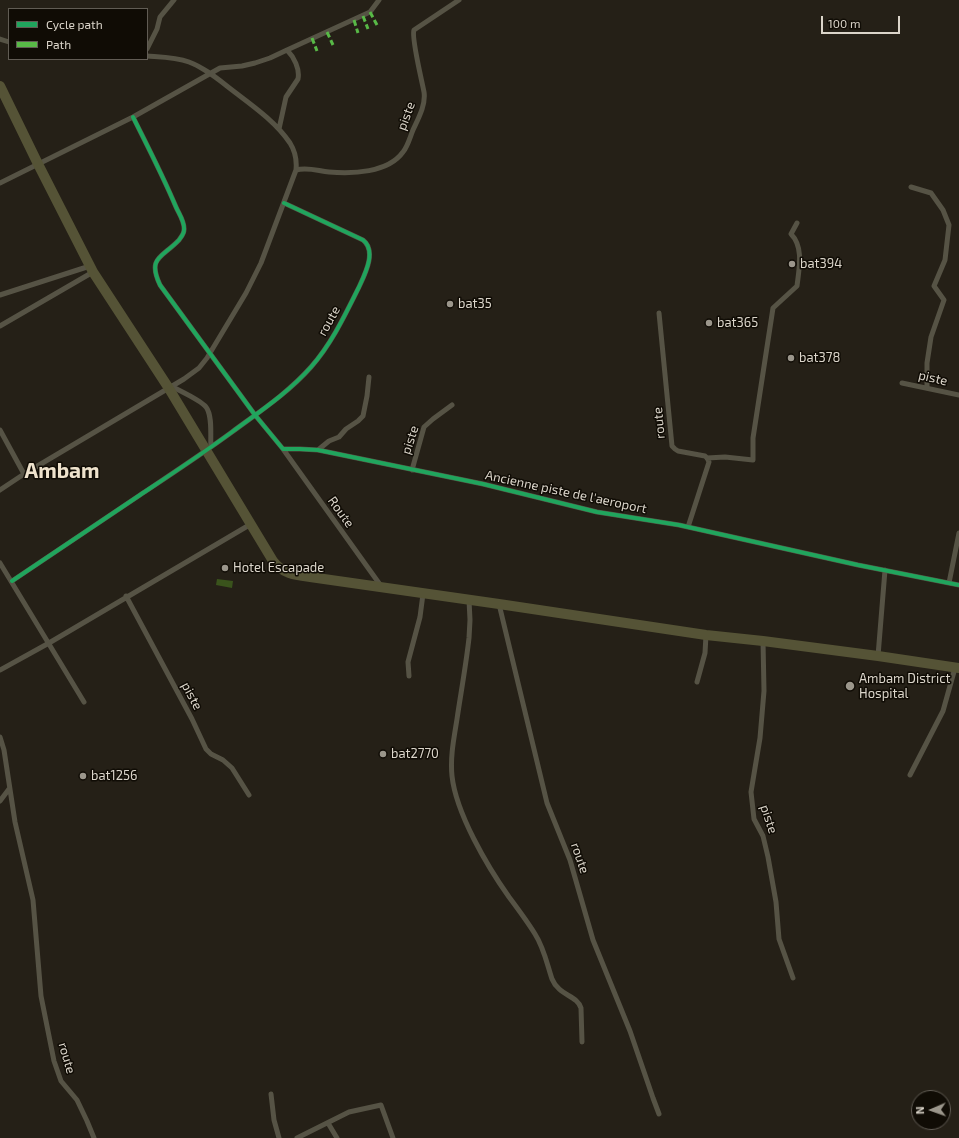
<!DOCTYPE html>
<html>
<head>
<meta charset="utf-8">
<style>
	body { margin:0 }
	#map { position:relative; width:959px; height:1138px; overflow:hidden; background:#252017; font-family:"Exo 2",sans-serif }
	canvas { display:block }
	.legend { position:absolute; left:8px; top:8px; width:140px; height:52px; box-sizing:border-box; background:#100c05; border:1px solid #615c54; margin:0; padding:5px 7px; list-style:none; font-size:12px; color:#dbd5ca }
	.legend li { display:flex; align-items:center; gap:8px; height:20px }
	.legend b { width:20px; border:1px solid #615c54 }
	.north { position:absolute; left:911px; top:1090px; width:40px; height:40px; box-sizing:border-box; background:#100c05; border:1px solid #615c54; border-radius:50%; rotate:268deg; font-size:11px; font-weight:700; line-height:16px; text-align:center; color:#dbd5ca }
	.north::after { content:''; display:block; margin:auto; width:14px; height:18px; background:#9b968b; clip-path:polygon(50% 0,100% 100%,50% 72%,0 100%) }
	.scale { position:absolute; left:821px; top:16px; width:79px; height:18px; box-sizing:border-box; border:2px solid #dbd5ca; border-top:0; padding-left:5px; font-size:12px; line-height:14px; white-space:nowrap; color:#dbd5ca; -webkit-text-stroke:3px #100c05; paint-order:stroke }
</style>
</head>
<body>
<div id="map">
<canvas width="959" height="1138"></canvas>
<ul class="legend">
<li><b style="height:5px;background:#20a55d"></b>Cycle path</li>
<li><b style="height:5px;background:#58b947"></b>Path</li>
</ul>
<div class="north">N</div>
<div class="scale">100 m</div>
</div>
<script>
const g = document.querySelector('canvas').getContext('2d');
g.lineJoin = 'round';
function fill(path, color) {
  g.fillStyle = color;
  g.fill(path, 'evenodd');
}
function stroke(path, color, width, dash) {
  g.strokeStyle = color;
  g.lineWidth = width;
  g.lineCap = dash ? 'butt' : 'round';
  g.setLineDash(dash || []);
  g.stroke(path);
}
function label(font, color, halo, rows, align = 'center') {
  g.font = font + ' "Exo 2",sans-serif';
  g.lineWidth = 3;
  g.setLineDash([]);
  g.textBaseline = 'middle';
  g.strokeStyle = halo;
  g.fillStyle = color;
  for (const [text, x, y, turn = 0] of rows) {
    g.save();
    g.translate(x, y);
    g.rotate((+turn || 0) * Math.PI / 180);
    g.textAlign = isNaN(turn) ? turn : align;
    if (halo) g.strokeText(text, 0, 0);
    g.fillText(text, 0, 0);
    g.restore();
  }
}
fill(new Path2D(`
	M217 579 233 581 232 588 216 585Z`), '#3a531c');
stroke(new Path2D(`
	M0 39 9 42
	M147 49 157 29 160 17 174 0
	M287 50 370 12 379 0
	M133 117C148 147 163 176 176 207 179 214 185 222 184 230 184 234 181 237 179 240 162 258 147 257 160 285L255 415 283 449H300L318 450 483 484 597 512 679 525 858 565 959 585
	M296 170C308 167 318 171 329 172 352 174 388 173 403 152 408 146 410 137 413 130 418 119 426 105 424 92 422 81 411 37 414 30L459 0
	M0 183 133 117 220 68 242 66 255 63 270 58 287 50C294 57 300 69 298 79L286 97 279 129
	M911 187 931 193 943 210 949 225 945 260 934 286 944 300 931 337 927 363V388
	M0 295 90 266
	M659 313 672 446 675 449 678 451 705 456 707 458 709 462 688 527
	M0 326 93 272
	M902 383 959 395
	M171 386C180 391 201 400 206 407 213 416 210 437 211 447
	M0 430 24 474
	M283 449 381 586
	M318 450 329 441 339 437 346 429 358 421 363 416 367 396 369 377
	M707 458 725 457 753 460V438L773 308 797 286C799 269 804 247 791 234L797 223
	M412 470 424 427 433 419 452 405
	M0 490 24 474 184 379 199 368 207 358 246 293 261 263 296 170C297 160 295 151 290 143 276 122 253 106 232 90 219 80 205 68 189 62 176 57 161 57 147 56
	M0 563 84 702
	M12 581C54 553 97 524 140 495 170 475 202 454 232 432 259 412 288 393 311 367 332 343 345 315 359 287 365 274 377 251 363 240L284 203
	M949 583 959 533
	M126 596 192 719 206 749 211 754 223 760 232 768 249 795
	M469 600 470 620 469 638C466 665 461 692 457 719 454 738 450 757 452 776 456 813 487 866 509 897 518 909 527 921 535 934 544 948 547 964 552 979 559 996 577 995 581 1008L582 1042
	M499 604 547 803 570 860 593 940 630 1031 653 1098 659 1114
	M763 641 764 691 760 738 751 792 754 819 763 836 768 857 776 902 779 939 793 978
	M878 656 885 570
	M0 670 49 643 251 524
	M409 676 408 662 420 617 423 594
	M697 682 705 653 706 635
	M0 737 4 750 15 822 33 900 41 996 54 1061 61 1081 77 1100 87 1121 94 1138
	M910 775 943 711 955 668
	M0 801 9 789
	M271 1094 274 1120 279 1138
	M328 1123 337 1138
	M297 1138 349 1112 381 1105 393 1138`), '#565345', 5);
stroke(new Path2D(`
	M0 86 38 164 93 272 168 387 273 561C283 574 294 575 310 577L499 604 706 635 763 641 878 656 959 668`), '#555336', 10);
stroke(new Path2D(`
	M370 12 377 25
	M363 16 368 29
	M354 20 358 33
	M327 32 333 45
	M312 38 317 51`), '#58b947', 3, [6, 3]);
stroke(new Path2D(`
	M133 117C148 147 163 176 176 207 179 214 185 222 184 230 184 234 181 237 179 240 162 258 147 257 160 285L255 415 283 449H300L318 450 483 484 597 512 679 525 858 565 959 585
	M12 581C54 553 97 524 140 495 170 475 202 454 232 432 259 412 288 393 311 367 332 343 345 315 359 287 365 274 377 251 363 240L284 203`), '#20a55d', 4);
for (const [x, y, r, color] of [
	[792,264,4,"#9b968b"],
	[450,304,4,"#9b968b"],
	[709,323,4,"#9b968b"],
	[791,358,4,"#9b968b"],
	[225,568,4,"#9b968b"],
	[850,686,5,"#9b968b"],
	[383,754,4,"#9b968b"],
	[83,776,4,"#9b968b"]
]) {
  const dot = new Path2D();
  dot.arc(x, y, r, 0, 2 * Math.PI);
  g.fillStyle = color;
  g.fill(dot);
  stroke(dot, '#100c05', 1.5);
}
label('13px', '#dbd5ca', '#100c05', [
	["piste",406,116,-70],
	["route",329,321,-61],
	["piste",933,378,13],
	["route",659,423,-95],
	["piste",410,440,-72],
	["Ancienne piste de l'aeroport",566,492,12],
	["Route",341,512,54],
	["piste",192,696,62],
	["piste",769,819,72],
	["route",580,858,71],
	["route",67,1058,74]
]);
label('13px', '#dbd5ca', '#100c05', [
	["bat394",800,264],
	["bat35",458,304],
	["bat365",717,323],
	["bat378",799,358],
	["Hotel Escapade",233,568],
	["Ambam District",859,679],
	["Hospital",859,694],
	["bat2770",391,754],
	["bat1256",91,776]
], 'left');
label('bold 21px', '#eee2cc', '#100c05', [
	["Ambam",62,471]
]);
</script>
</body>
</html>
